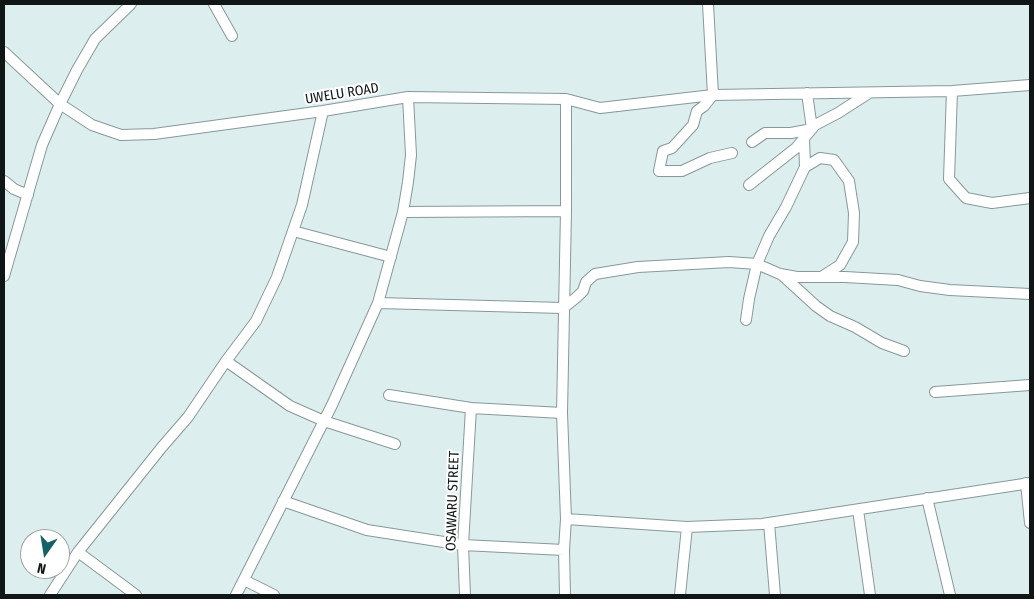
<!DOCTYPE html>
<html>
<head>
<meta charset="utf-8">
<style>
	body { margin:0 }
	#map { position:relative; width:1034px; height:599px; overflow:hidden; background:#ddeeef; font-family:"Fira Sans Condensed",sans-serif }
	canvas { display:block }
	.frame { position:absolute; inset:0; border:5px solid #101616; pointer-events:none }
	.north { position:absolute; left:20px; top:529px; width:50px; height:50px; box-sizing:border-box; background:#fff; border:1px solid #9fa2a2; border-radius:50%; rotate:193deg; font-size:14px; font-weight:700; line-height:20px; text-align:center; color:#101616 }
	.north::after { content:''; display:block; margin:auto; width:18px; height:22px; background:#136268; clip-path:polygon(50% 0,100% 100%,50% 72%,0 100%) }
</style>
</head>
<body>
<div id="map">
<canvas width="1034" height="599"></canvas>
<div class="frame"></div>
<div class="north">N</div>
</div>
<script>
const g = document.querySelector('canvas').getContext('2d');
g.lineJoin = 'round';
function stroke(path, color, width, dash) {
  g.strokeStyle = color;
  g.lineWidth = width;
  g.lineCap = dash ? 'butt' : 'round';
  g.setLineDash(dash || []);
  g.stroke(path);
}
function label(font, color, halo, rows, align = 'center') {
  g.font = font + ' "Fira Sans Condensed",sans-serif';
  g.lineWidth = 4;
  g.setLineDash([]);
  g.textBaseline = 'middle';
  g.strokeStyle = halo;
  g.fillStyle = color;
  for (const [text, x, y, turn = 0] of rows) {
    g.save();
    g.translate(x, y);
    g.rotate((+turn || 0) * Math.PI / 180);
    g.textAlign = isNaN(turn) ? turn : align;
    if (halo) g.strokeText(text, 0, 0);
    g.fillText(text, 0, 0);
    g.restore();
  }
}
const minor = new Path2D(`
	M214 4 232 36
	M708 4 713 95 704 106 697 111 693 125 672 148 663 151 659 171H682L710 158 732 153
	M4 52 60 104 92 125 121 135 154 134 323 111 408 97 566 99 600 108 713 95 952 91 1030 85
	M952 91 949 179 966 198 992 203 1030 198
	M804 139 805 167 820 158 834 160 849 181 854 213 853 242 840 265 823 276
	M752 142 765 133H791L812 129 807 93
	M4 181 14 189 28 195
	M749 185 796 148 815 125 838 113 869 93
	M403 212 566 211
	M293 231 391 257
	M781 274 816 306 830 316 855 327 882 343 904 351
	M4 276 42 145 60 104 77 70 95 39 131 4
	M378 303 563 308 577 297 583 291 586 282 595 274 638 267 729 262 757 264 780 274 797 277H845L898 280 920 286 950 290 1030 294
	M746 320 749 299 757 264 769 236 786 207 805 167
	M226 361 290 406 324 421 395 444
	M935 392 1030 385
	M389 395 471 408 562 413
	M1026 483 1030 523
	M927 498 950 595
	M283 501 367 530 463 545 564 550
	M858 510 870 595
	M566 519 687 527 762 524 1030 483
	M769 523 775 595
	M78 552 136 595
	M244 580 274 595
	M50 595 78 552 162 447 188 417 226 361 256 321 277 277 302 205 323 111
	M236 595 332 405 378 303 403 212 408 182 411 155 408 97
	M465 595 463 545 471 408
	M565 595 564 550 566 519 562 413 566 211V99
	M680 595 687 527`);
stroke(minor, '#889899', 12);
stroke(minor, '#fff', 10);
label('14px', '#101616', '#fff', [
	["UWELU ROAD",342,94,-9],
	["OSAWARU STREET",453,501,-88]
]);
</script>
</body>
</html>
